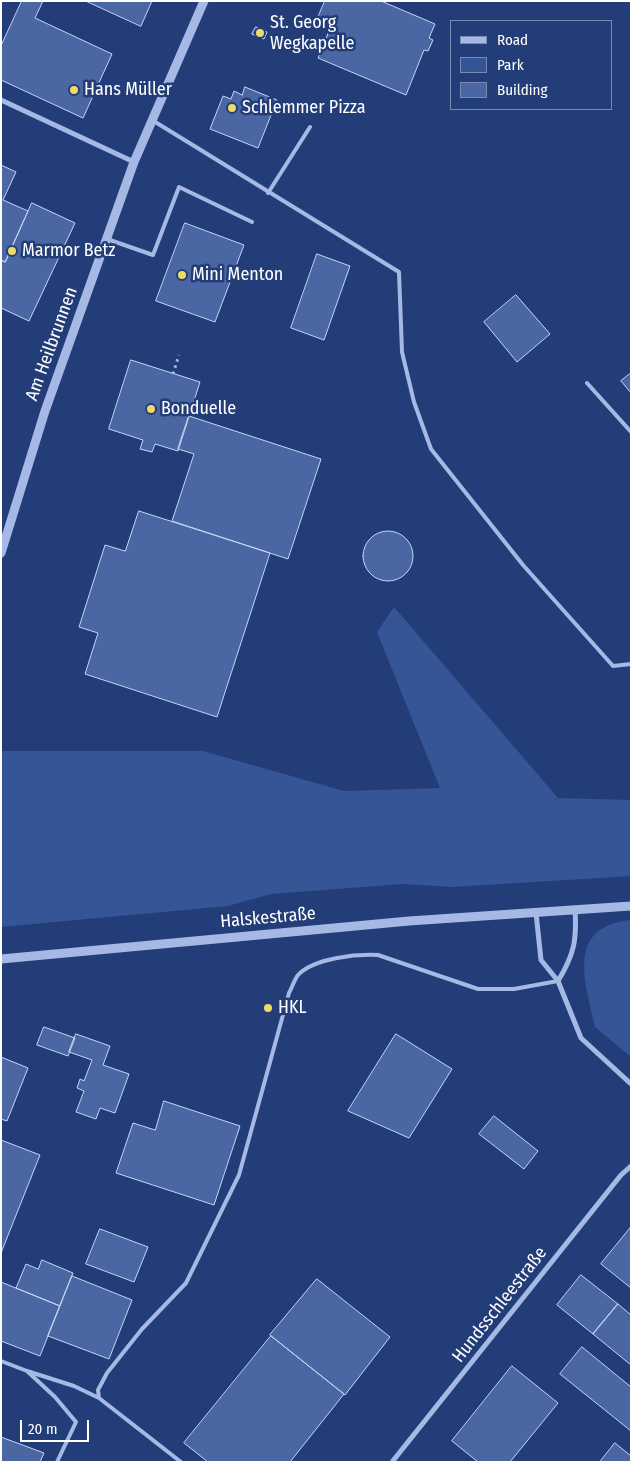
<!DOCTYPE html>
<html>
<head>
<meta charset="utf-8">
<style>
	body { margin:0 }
	#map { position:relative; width:632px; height:1463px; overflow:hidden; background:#233d79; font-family:"Fira Sans Condensed",sans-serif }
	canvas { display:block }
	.frame { position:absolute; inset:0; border:2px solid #fff; pointer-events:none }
	.legend { position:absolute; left:450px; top:20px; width:162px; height:90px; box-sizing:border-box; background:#233d79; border:1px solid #7b8baf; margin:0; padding:6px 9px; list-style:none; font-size:15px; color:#fff }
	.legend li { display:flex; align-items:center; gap:10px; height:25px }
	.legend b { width:25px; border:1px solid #7b8baf }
	.scale { position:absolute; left:20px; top:1420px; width:69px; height:22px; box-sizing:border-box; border:2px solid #fff; border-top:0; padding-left:6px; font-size:15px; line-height:18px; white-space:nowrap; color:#fff; -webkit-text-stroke:4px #233d79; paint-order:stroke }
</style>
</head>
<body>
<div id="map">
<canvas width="632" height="1463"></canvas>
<div class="frame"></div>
<ul class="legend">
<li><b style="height:6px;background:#a5b9e4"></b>Road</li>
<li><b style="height:14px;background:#365596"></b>Park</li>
<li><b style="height:14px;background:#4b67a3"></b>Building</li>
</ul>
<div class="scale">20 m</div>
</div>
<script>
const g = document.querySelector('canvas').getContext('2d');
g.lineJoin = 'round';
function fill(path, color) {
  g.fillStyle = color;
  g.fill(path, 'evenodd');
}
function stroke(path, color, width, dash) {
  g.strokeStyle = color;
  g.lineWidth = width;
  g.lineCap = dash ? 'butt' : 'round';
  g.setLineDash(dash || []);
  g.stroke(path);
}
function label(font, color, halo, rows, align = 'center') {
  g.font = font + ' "Fira Sans Condensed",sans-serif';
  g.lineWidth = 5;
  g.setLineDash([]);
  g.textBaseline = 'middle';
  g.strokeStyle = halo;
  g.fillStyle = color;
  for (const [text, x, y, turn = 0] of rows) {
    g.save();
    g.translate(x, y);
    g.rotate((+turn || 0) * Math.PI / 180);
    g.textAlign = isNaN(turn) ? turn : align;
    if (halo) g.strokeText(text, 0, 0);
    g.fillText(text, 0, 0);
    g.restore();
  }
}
fill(new Path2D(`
	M394 607 558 798 631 800V876L453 887 402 884 271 894 228 906 1 927V751H203L344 791 440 788 377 632Z
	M631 920V1057L595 1027C586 983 564 927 631 920Z`), '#365596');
const building = new Path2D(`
	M22 1H43L35 18 112 54 83 118 1 80V46Z
	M86 1H152L141 26Z
	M325 1H381L435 24 429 38 433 40 428 51 424 50 406 95 318 58 331 26 317 20Z
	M256 27 267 32 264 39 252 34Z
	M245 87 277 100 258 148 210 129 223 96 231 99 234 91 242 95Z
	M1 165 16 172 3 200 28 211 5 262 1 260Z
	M32 203 75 223 29 321 1 308V260L5 262Z
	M185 223 244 245 215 322 156 301Z
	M317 254 350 266 324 340 291 328Z
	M516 295 550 334 517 362 484 322Z
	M131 360 200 382 178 451 155 444 152 452 140 449 143 440 109 429Z
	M631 373V393L621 381Z
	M189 416 321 459 288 559 172 521 194 454 178 449Z
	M139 511 270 553 217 717 85 674 98 633 79 627 105 545 125 551Z
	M363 556a25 25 0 1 1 50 0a25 25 0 1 1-50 0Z
	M44 1027 75 1038 68 1056 37 1045Z
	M76 1034 110 1046 103 1065 129 1074 115 1113 100 1108 96 1119 76 1112 84 1091 77 1088 80 1079 84 1081 92 1060 69 1052Z
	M396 1034 452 1069 409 1138 348 1111Z
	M1 1057 28 1068 7 1121 1 1119Z
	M164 1101 240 1126 214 1205 116 1173 133 1123 155 1130Z
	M494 1116 538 1151 524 1169 479 1134Z
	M1 1140 40 1155 1 1253Z
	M631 1227V1288L601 1264Z
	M100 1229 148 1247 134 1282 86 1264Z
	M42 1260 73 1273 60 1306 16 1288 26 1264 38 1269Z
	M581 1275 618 1304 593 1334 557 1305Z
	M72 1276 132 1300 109 1359 48 1336Z
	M317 1279 390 1337 345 1395 270 1335Z
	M1 1282 60 1306 40 1356 1 1341Z
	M618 1304 631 1315V1365L593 1334Z
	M271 1336 344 1394 290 1462H208L184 1443Z
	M582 1347 631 1387V1431L560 1374Z
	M512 1366 558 1403 510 1462H478L452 1441Z
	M1 1437 44 1453 40 1462H1Z
	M615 1443 631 1456V1462H600Z`);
fill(building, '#4b67a3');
stroke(building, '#c7d5f3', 1);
stroke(new Path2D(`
	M173 374 179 355`), '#a5b9e4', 3, [2.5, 4]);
stroke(new Path2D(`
	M152 120 399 272 402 352 414 402 431 449 523 565 613 666 631 664
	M268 193 310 127
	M107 239 153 255 179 187 252 222
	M587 383 631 432
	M1 1361 27 1371 55 1397 76 1422 57 1462
	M27 1371 74 1386 99 1398 181 1462
	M99 1398 98 1390 107 1373 142 1329 186 1283 239 1175 289 993C292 988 294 980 298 975 314 958 356 954 378 955L478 989H514L558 981`), '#a5b9e4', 4);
stroke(new Path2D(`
	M1 100 134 162
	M536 913 541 960 558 981 581 1038 631 1084
	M558 981C574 955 577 940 575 910
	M392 1462 621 1175 631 1166`), '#a5b9e4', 5);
stroke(new Path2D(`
	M1 553 45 411 134 162 204 1
	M1 959 409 921 631 906`), '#a5b9e4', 9);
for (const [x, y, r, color] of [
	[260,33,5,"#efda68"],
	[74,90,5,"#efda68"],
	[232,108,5,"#efda68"],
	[12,251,5,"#efda68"],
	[182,275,5,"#efda68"],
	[151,409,5,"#efda68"],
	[268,1008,5,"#efda68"]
]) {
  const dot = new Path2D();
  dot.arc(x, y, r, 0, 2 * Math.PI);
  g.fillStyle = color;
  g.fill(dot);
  stroke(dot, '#233d79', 2);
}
label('18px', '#fff', '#233d79', [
	["St. Georg",270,23],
	["Wegkapelle",270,44],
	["Hans Müller",84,90],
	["Schlemmer Pizza",242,108],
	["Marmor Betz",22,251],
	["Mini Menton",192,275],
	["Bonduelle",161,409],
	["HKL",278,1008]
], 'left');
label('18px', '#fff', '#233d79', [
	["Am Heilbrunnen",52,344,-70],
	["Halskestraße",268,918,-5],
	["Hundsschleestraße",500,1305,-52]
]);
</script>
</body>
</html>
